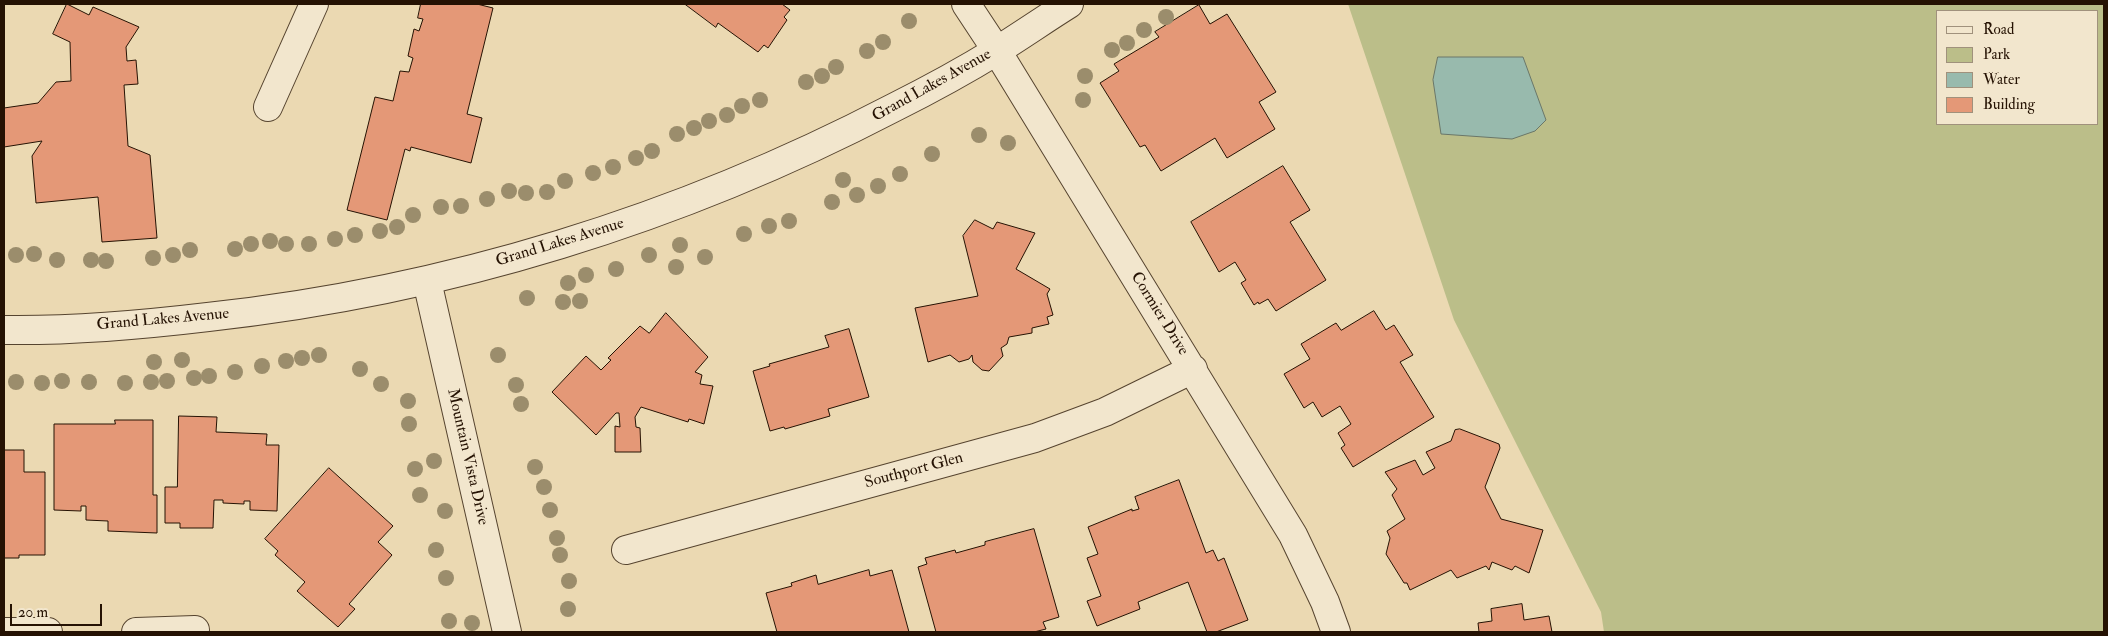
<!DOCTYPE html>
<html>
<head>
<meta charset="utf-8">
<style>
	body { margin:0 }
	#map { position:relative; width:2108px; height:636px; overflow:hidden; background:#ebd9b2; font-family:"IM FELL Double Pica",serif }
	canvas { display:block }
	.frame { position:absolute; inset:0; border:5px solid #251203; pointer-events:none }
	.legend { position:absolute; left:1936px; top:10px; width:162px; height:115px; box-sizing:border-box; background:#f2e6cd; border:1px solid #a0917c; margin:0; padding:6px 9px; list-style:none; font-size:15px; color:#251203 }
	.legend li { display:flex; align-items:center; gap:10px; height:25px }
	.legend b { width:25px; border:1px solid #a0917c }
	.scale { position:absolute; left:10px; top:604px; width:92px; height:22px; box-sizing:border-box; border:2px solid #251203; border-top:0; padding-left:6px; font-size:15px; line-height:18px; white-space:nowrap; color:#251203; -webkit-text-stroke:4px #f2e6cd; paint-order:stroke }
</style>
</head>
<body>
<div id="map">
<canvas width="2108" height="636"></canvas>
<div class="frame"></div>
<ul class="legend">
<li><b style="height:6px;background:#f2e6cd"></b>Road</li>
<li><b style="height:14px;background:#bbbe89"></b>Park</li>
<li><b style="height:14px;background:#98baad"></b>Water</li>
<li><b style="height:14px;background:#e49877"></b>Building</li>
</ul>
<div class="scale">20 m</div>
</div>
<script>
const g = document.querySelector('canvas').getContext('2d');
g.lineJoin = 'round';
function fill(path, color) {
  g.fillStyle = color;
  g.fill(path, 'evenodd');
}
function stroke(path, color, width, dash) {
  g.strokeStyle = color;
  g.lineWidth = width;
  g.lineCap = dash ? 'butt' : 'round';
  g.setLineDash(dash || []);
  g.stroke(path);
}
function label(font, color, halo, rows, align = 'center') {
  g.font = font + ' "IM FELL Double Pica",serif';
  g.lineWidth = 5;
  g.setLineDash([]);
  g.textBaseline = 'middle';
  g.strokeStyle = halo;
  g.fillStyle = color;
  for (const [text, x, y, turn = 0] of rows) {
    g.save();
    g.translate(x, y);
    g.rotate((+turn || 0) * Math.PI / 180);
    g.textAlign = isNaN(turn) ? turn : align;
    if (halo) g.strokeText(text, 0, 0);
    g.fillText(text, 0, 0);
    g.restore();
  }
}
fill(new Path2D(`
	M1348 4H2104V632H1604L1601 612 1454 320ZM1937 11H2097V124H1937Z`), '#bbbe89');
const water = new Path2D(`
	M1438 57H1523L1546 120 1535 131 1512 139 1441 134 1433 80Z`);
fill(water, '#98baad');
stroke(water, '#6a7769', 1);
const building = new Path2D(`
	M67 4 89 15 93 7 139 27 126 47 127 61 136 60 138 84 124 85 128 146 150 155 157 238 102 242 98 197 36 203 32 156 42 141 4 147V108L38 103 56 82 71 81 70 42 53 34Z
	M421 4H477L493 8 467 114 482 118 471 163 411 147 410 151 405 149 387 220 347 210 375 97 393 101 400 71 409 72 413 58 408 56 414 29 419 31 423 19 418 18Z
	M685 4H782L790 10 784 17 787 20 768 48 764 45 758 52 718 23 716 27Z
	M1199 5 1210 24 1227 14 1276 92 1259 102 1275 129 1227 158 1215 138 1161 171 1145 145 1140 147 1100 83 1119 71 1114 64 1159 37 1155 32Z
	M1283 166 1310 210 1290 222 1326 280 1276 311 1268 299 1259 304 1258 302 1254 305 1241 283 1246 280 1235 262 1219 272 1191 222Z
	M975 220 993 229 997 222 1035 233 1016 269 1050 289 1047 294 1053 315 1047 317 1049 324 1032 328V333L1009 337 1007 344 1001 348 1003 356 989 371 982 370 973 362 972 355 969 359 959 362 950 355 928 362 915 308 978 296 963 236Z
	M1374 311 1386 330 1394 325 1413 355 1400 362 1434 417 1353 467 1341 448 1345 445 1338 433 1351 424 1340 406 1322 417 1313 402 1304 408 1284 374 1310 359 1301 344 1336 323 1341 330Z
	M666 313 708 357 695 372 702 375 700 384 713 386 704 424 689 419 688 422 641 407 635 417 636 427 640 428 641 452H615V426L620 427 619 413H616L596 435 552 392 586 356 601 370 611 360 608 358 640 326 649 333Z
	M849 329 869 397 828 409 830 416 785 429 784 427 770 431 753 371 770 366 769 364 829 347 825 336Z
	M179 416 217 417 216 432 267 434 266 445H279L277 511 250 510V501H244V504L223 503V500H214L213 528H180V523H165V487H177Z
	M115 420H153V495H157V533L108 531V521L86 520V506H81V511L54 510V424H115Z
	M1460 429 1499 444 1500 448 1485 487 1501 519 1543 530 1529 573 1515 566 1512 570 1492 562 1489 570 1486 566 1457 578 1451 570 1410 590 1407 583H1404L1386 554 1390 538 1387 531 1405 519 1392 495 1397 489 1385 472 1415 460 1423 475 1435 468 1426 452 1451 441 1455 430Z
	M4 450H24V472H45V555H19V558H4Z
	M329 468 393 526 378 542 392 555 349 604 355 609 338 627 297 591 305 582 275 555 278 551 265 539Z
	M1179 480 1206 553 1213 550 1218 561 1224 558 1248 620 1216 632H1207L1188 582 1138 602 1140 609 1097 626 1087 601 1101 596 1087 558 1098 554 1088 527 1132 509V511L1139 509 1135 497Z
	M1034 529 1059 617 1043 622 1046 629 1034 632H936L918 567 927 564 925 558 955 550 956 553 985 545V542Z
	M869 570 870 576 892 570 909 632H777L766 593 792 586 791 583 816 575 818 584Z
	M1522 604 1524 620 1549 616 1552 632H1479L1478 623 1492 621 1491 609Z`);
fill(building, '#e49877');
stroke(building, '#251203', 1);
const minor = new Path2D(`
	M966 4 997 51 1293 535 1325 602 1336 632
	M268 107 314 4
	M427 281 507 632
	M4 330C71 331 141 325 208 317 447 291 680 219 893 108 929 90 964 71 998 50 1022 35 1045 19 1069 4
	M626 550 1035 438 1105 412 1193 369
	M4 632H48
	M136 632 195 630`);
stroke(minor, '#56442f', 30);
stroke(minor, '#f2e6cd', 28);
g.fillStyle = '#9b8d6c';
for (const [x, y] of [
	[1166,17],
	[909,21],
	[1144,30],
	[883,42],
	[1127,43],
	[1112,50],
	[867,51],
	[836,67],
	[822,76],
	[1085,76],
	[806,82],
	[760,100],
	[1083,100],
	[742,106],
	[727,115],
	[709,121],
	[694,128],
	[677,134],
	[979,135],
	[1008,143],
	[652,151],
	[932,154],
	[636,158],
	[613,167],
	[593,173],
	[900,174],
	[843,180],
	[565,181],
	[878,186],
	[509,191],
	[547,192],
	[526,193],
	[857,195],
	[487,199],
	[832,202],
	[461,206],
	[441,207],
	[413,215],
	[789,221],
	[769,226],
	[397,227],
	[380,231],
	[744,234],
	[355,235],
	[335,239],
	[270,241],
	[251,244],
	[286,244],
	[309,244],
	[680,245],
	[235,249],
	[190,250],
	[34,254],
	[16,255],
	[173,255],
	[649,255],
	[705,257],
	[153,258],
	[57,260],
	[91,260],
	[106,261],
	[676,267],
	[616,269],
	[586,275],
	[568,283],
	[527,298],
	[580,301],
	[563,302],
	[319,355],
	[498,355],
	[302,358],
	[182,360],
	[286,361],
	[154,362],
	[262,366],
	[360,369],
	[235,372],
	[209,376],
	[194,378],
	[62,381],
	[167,381],
	[16,382],
	[89,382],
	[151,382],
	[42,383],
	[125,383],
	[381,384],
	[516,385],
	[408,401],
	[521,404],
	[409,424],
	[434,461],
	[535,467],
	[415,469],
	[544,487],
	[420,495],
	[550,510],
	[445,511],
	[557,538],
	[436,550],
	[560,555],
	[446,578],
	[569,581],
	[568,609],
	[449,621],
	[472,623]
]) {
  g.beginPath();
  g.arc(x, y, 8, 0, 2 * Math.PI);
  g.fill();
}
label('16px', '#251203', '#f2e6cd', [
	["Grand Lakes Avenue",932,86,-29],
	["Grand Lakes Avenue",560,243,-17],
	["Cormier Drive",1159,314,58],
	["Grand Lakes Avenue",163,320,-5],
	["Mountain Vista Drive",467,457,77],
	["Southport Glen",914,471,-15]
]);
</script>
</body>
</html>
